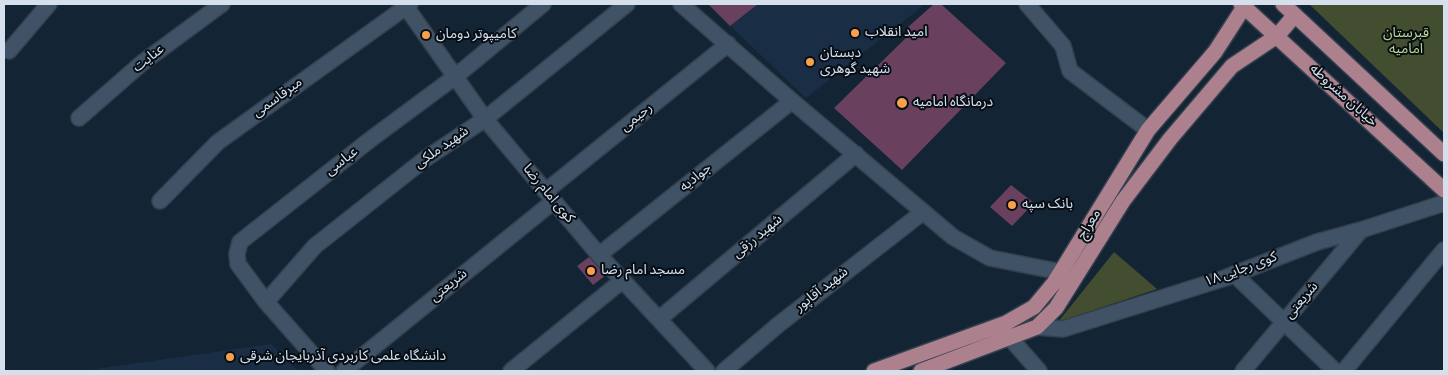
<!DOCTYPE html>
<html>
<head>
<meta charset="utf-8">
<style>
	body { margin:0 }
	#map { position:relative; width:1448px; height:375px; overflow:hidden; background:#132435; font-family:"Source Sans 3",sans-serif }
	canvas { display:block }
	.frame { position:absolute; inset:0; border:5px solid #d6e0ec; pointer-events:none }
</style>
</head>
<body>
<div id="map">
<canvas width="1448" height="375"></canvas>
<div class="frame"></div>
</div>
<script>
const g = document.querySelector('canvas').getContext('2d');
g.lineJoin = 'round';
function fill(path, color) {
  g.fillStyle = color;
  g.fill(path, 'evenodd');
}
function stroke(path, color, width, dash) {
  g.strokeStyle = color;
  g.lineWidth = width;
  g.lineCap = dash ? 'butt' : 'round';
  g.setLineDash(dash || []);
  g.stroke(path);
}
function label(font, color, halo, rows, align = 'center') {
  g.font = font + ' "Source Sans 3","Noto Sans Arabic",sans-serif';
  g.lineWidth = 4;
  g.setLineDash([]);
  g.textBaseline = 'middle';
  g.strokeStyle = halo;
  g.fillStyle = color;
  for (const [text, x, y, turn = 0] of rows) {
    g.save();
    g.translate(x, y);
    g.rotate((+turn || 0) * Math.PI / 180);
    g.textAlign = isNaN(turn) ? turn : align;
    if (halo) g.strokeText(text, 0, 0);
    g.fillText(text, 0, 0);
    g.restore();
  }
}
fill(new Path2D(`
	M758 4H920L923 6 806 98 730 26Z
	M271 344 298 371H82Z`), '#192e44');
fill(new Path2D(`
	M1309 4H1444V133Z
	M1114 252 1157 289 1058 322Z`), '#434e31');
fill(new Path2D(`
	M708 4H758L730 26Z
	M934 4H941L1006 63 902 170 834 108 912 32 908 27Z
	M1011 185 1034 203 1012 226 990 207Z
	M589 257 606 275 593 285 577 266Z`), '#69405e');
const minor = new Path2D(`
	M404 4 485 119 599 255 707 371
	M681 4 792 101 953 237 990 258 1061 272
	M1027 4 1063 46 1070 71 1148 130
	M9 51 49 4
	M79 118 142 63 222 4
	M546 191 728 44
	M160 201 218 142 410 4
	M599 255 792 101
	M1234 274 1335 371
	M266 302 315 246 425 159 485 119 627 4
	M659 319 856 154
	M1037 327 1063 329 1225 278 1317 242 1361 230 1444 203
	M1010 338 1039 371
	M327 371 266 302 238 264 237 254 240 242 371 139 456 76 543 4
	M344 371 554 201
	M511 371 623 280
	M724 371 778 325 923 212
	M1243 371 1361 230
	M1344 371 1444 250`);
const major = new Path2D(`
	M1241 4 1444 190
	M1283 4 1444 154
	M874 371 1006 323 1034 307 1054 283 1148 130 1215 52 1246 4
	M921 371 1037 327 1056 308 1123 201 1170 139 1232 66 1277 36 1295 15`);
stroke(minor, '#34404e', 18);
stroke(major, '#34404e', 18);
stroke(minor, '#405366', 15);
stroke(major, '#ac818d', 15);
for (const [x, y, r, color] of [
	[855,33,5,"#f9a04c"],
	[426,35,5,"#f9a04c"],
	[810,62,5,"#f9a04c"],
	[902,103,6,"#f9a04c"],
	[1012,205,5,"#f9a04c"],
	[591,271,5,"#f9a04c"],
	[230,357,5,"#f9a04c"]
]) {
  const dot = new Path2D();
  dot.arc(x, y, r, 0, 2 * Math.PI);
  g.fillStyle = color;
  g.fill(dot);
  stroke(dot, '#060d14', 2);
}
label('14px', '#d6e0ec', '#060d14', [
	["امید انقلاب",865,33],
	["کامیپوتر دومان",436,35],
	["دبستان",820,54],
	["شهید گوهری",820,70],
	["درمانگاه امامیه",913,103],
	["بانک سپه",1022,205],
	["مسجد امام رضا",601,271],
	["دانشگاه علمی کاربردی آذربایجان شرقی",240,357]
], 'left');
label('14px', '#bcd78d', '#060d14', [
	["قبرستان",1406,34],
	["امامیه",1406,50]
]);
label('14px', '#d6e0ec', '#060d14', [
	["عنایت",149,59,-38],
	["خیابان مشروطه",1343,96,42],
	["میرقاسمی",278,98,-36],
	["رحیمی",637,118,-39],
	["شهید ملکی",442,148,-35],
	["عباسی",342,162,-38],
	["جوادیه",696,178,-39],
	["کوی امام رضا",548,194,50],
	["معراج",1090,225,-59],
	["شهید رزقی",758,237,-40],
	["کوی رجایی ۱۸",1241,270,-20],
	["شریعتی",449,286,-39],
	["شهید آقاپور",822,290,-38],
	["شریعتی",1302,301,-50]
]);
</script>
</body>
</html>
